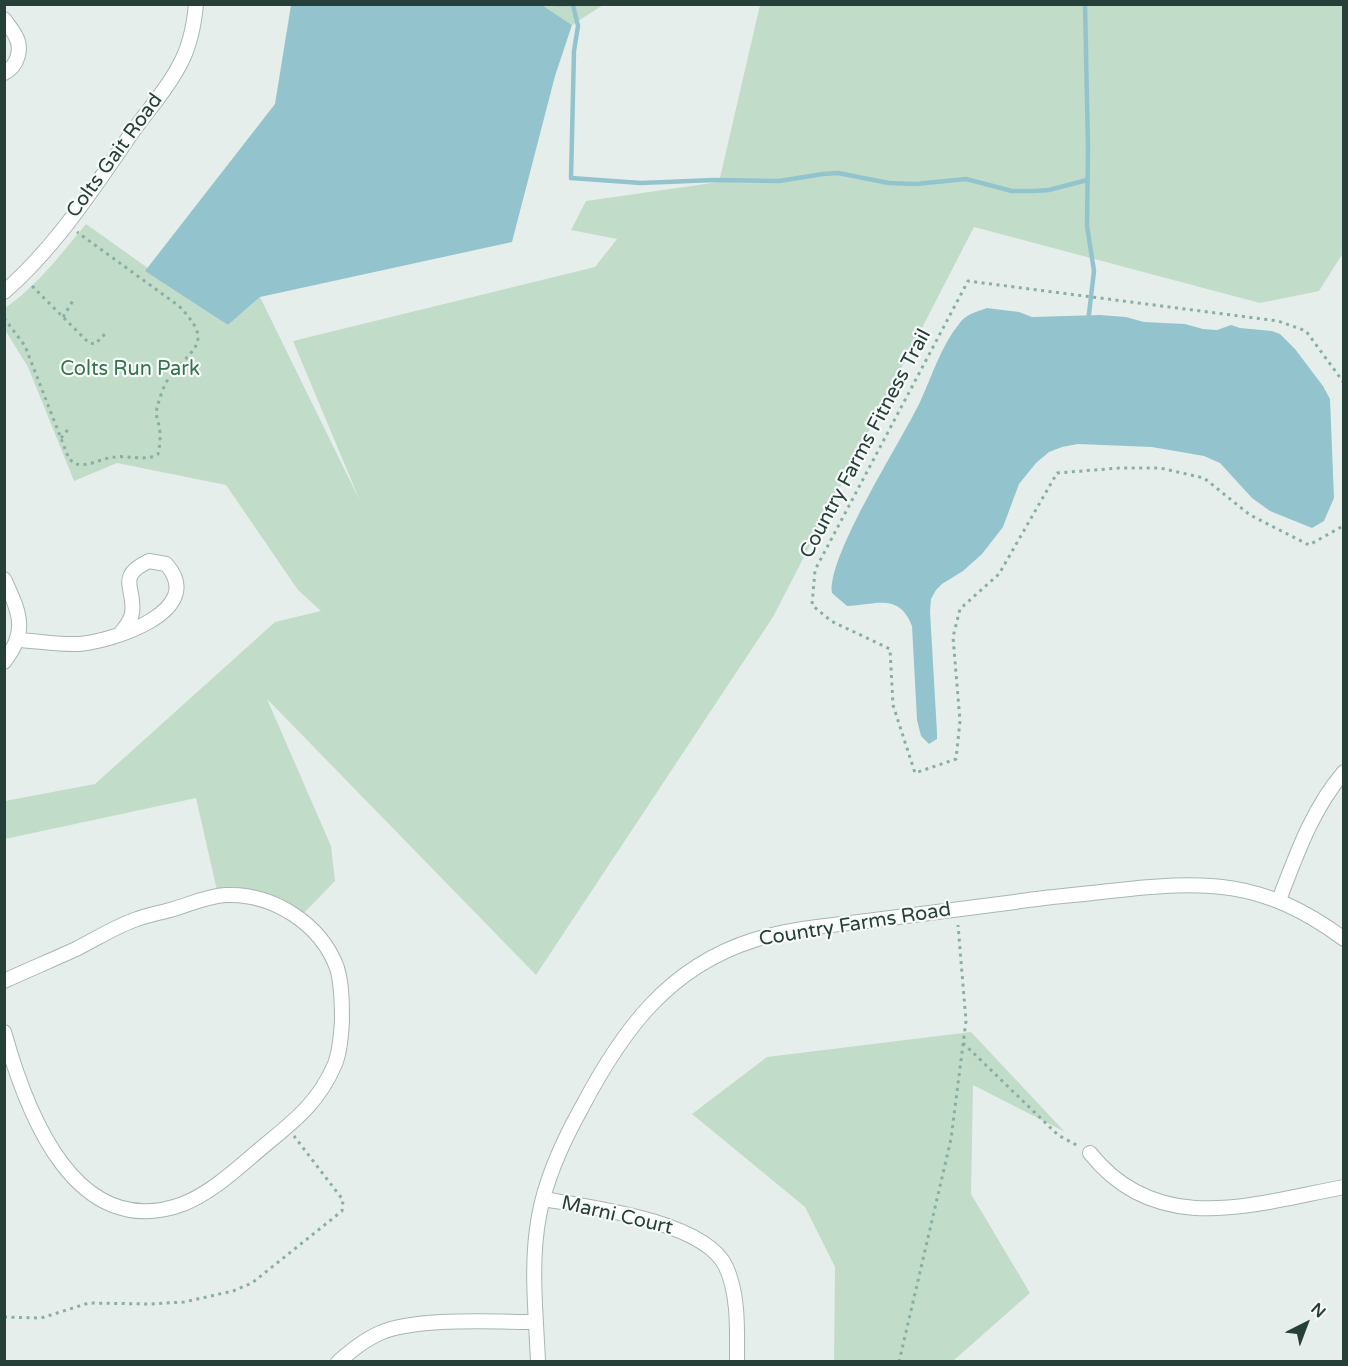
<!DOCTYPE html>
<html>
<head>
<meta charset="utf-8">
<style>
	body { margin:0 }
	#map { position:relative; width:1348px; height:1366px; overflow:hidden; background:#e6eeeb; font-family:"Varela Round",sans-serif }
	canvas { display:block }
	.frame { position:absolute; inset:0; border:6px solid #263f39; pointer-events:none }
	.north { position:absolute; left:1276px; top:1294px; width:60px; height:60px; -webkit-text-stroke:4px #f7faf9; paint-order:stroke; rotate:42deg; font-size:16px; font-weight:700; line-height:24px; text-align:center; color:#263f39 }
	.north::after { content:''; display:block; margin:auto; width:21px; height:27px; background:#263f39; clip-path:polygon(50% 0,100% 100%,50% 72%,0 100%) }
</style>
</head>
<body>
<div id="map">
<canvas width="1348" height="1366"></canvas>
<div class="frame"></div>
<div class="north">N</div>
</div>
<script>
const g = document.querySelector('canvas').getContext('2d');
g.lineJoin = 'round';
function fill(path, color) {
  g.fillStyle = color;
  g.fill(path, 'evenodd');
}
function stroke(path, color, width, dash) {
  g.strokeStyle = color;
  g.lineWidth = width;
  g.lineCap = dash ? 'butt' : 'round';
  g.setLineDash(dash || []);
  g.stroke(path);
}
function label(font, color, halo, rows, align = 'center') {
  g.font = font + ' "Varela Round",sans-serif';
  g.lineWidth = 4.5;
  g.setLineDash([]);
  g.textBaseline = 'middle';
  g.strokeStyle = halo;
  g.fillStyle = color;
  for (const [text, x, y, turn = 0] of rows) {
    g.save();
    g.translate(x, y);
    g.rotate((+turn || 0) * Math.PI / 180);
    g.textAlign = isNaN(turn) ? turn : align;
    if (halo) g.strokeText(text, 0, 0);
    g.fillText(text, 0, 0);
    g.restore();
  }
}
fill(new Path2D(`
	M542 5H603L572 25Z
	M760 5H1343V253L1319 291 1260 303 974 227 773 617 536 975 267 699 331 846 335 881 298 919 218 895 196 798 5 839V801L95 784 275 622 321 611 298 590 226 485 117 463 74 481 28 367 5 330V308C37 286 61 254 86 224L228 325 260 297 360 501 293 341 595 267 617 239 571 230 586 201 719 182Z
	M971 1032 1065 1132 973 1085 971 1194 1030 1293 953 1361H834L835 1267 805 1207 692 1114 767 1057Z`), '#c1ddc9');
fill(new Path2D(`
	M291 5H542L572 25 555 76 512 242 260 297 228 325 145 271 275 104Z
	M987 308 1019 312 1032 317 1100 315 1126 317 1144 322 1185 324 1203 329 1217 330 1231 325 1240 328 1272 331 1280 334 1295 349 1323 386 1330 399 1334 498 1324 521 1312 528 1270 511 1252 498 1220 463 1204 456 1152 447 1078 444 1062 447 1049 452 1036 463 1019 484 1003 527 982 554 963 571 942 584 936 590 931 599 930 611 937 733V739L929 744 921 736 917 720 912 626C899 592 875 605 847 606L832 593C827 556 901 442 920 402 932 376 941 346 959 324 966 314 976 312 987 308Z`), '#93c4ce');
stroke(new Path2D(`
	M555 4H576
	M1085 4 1088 148 1087 226 1094 271 1088 322
	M573 5 578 26 574 51 571 178 641 183 714 180 779 181 823 174 838 173 889 183 916 184 966 179 1012 191H1034L1049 190 1087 180`), '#93c4ce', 4.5);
const street = new Path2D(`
	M4 19C8 25 12 29 15 35 23 48 18 66 4 73
	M4 292C54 249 94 188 131 134 147 111 166 91 179 66 190 47 194 26 196 4
	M4 579C19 612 29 630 4 662
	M19 640C38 641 59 645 79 644 113 641 208 611 166 564L149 561C115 577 136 588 132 613 131 621 125 627 121 633
	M1279 900C1296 856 1312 809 1344 772
	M4 981C28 970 52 960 76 949 96 939 116 926 137 919 148 915 159 913 170 910 189 905 206 896 226 895 273 893 321 924 337 968 342 984 342 1005 342 1021 341 1036 340 1051 335 1064 316 1109 285 1127 251 1157 230 1175 208 1194 183 1204 75 1244 26 1111 4 1032
	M1090 1153C1157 1238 1254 1204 1344 1187
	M543 1199C589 1207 705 1221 726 1267 739 1295 737 1331 737 1362
	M338 1362C351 1351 364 1340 380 1333 418 1317 493 1322 536 1322
	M538 1362C536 1313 530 1264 539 1216 546 1177 563 1141 582 1107 622 1031 668 967 754 940 788 929 824 926 859 922 911 915 963 909 1015 902 1046 897 1078 895 1110 891 1205 880 1263 879 1344 939`);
stroke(street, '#a9b6b2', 16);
stroke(new Path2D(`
	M32 286 89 343 95 344 106 333
	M63 317 74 299
	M4 318 25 346 69 459C73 462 76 465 82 465 93 464 104 458 115 457 129 455 146 462 158 454 160 446 161 435 159 426 158 420 155 415 157 408 160 397 164 383 172 374 197 345 212 341 179 306L77 232
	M1344 383 1306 331 1278 321 968 281 815 570 812 605 831 621 890 649 893 705 915 773 956 759 960 721 953 637 960 609 999 574 1057 473 1119 468H1160L1204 478 1250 515 1309 545 1343 526 1344 524
	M61 438 70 427
	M963 1043 1058 1135 1080 1147
	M4 1317 41 1318 89 1303 150 1304 184 1302 233 1291 252 1283 342 1211 343 1200 294 1136
	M899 1362 951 1139 966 1021 958 925`), '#89afa4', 3, [3, 4.5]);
stroke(street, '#fff', 14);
label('20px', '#263f39', '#f7faf9', [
	["Colts Gait Road",115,156,-54],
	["Country Farms Fitness Trail",866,444,-62],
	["Country Farms Road",855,925,-9],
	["Marni Court",617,1216,13]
]);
label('20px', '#33734d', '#f7faf9', [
	["Colts Run Park",130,370]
]);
</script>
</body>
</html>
